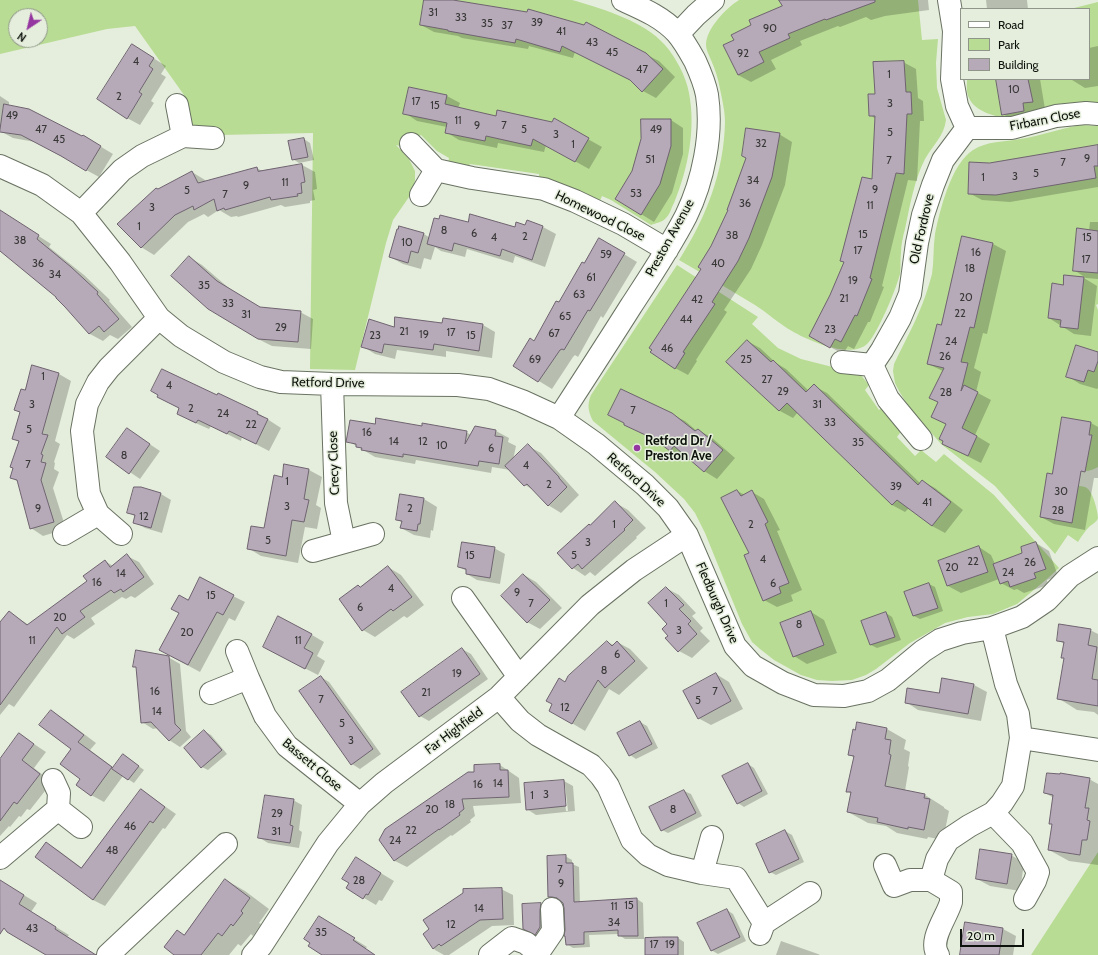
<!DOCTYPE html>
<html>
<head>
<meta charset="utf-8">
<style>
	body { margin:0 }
	#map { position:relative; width:1098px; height:955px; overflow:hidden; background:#e5eedc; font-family:Cabin,sans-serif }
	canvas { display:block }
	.legend { position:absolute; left:960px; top:8px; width:130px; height:72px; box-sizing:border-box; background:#e5eedc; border:1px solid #8f9689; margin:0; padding:5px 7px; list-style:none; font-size:12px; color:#0e120c }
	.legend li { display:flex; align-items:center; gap:8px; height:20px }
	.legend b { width:20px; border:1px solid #8f9689 }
	.north { position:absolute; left:8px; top:8px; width:40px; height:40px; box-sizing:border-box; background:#e5eedc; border:1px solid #8f9689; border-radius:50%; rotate:215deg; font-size:11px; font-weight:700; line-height:16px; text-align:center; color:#0e120c }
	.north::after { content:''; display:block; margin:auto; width:14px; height:18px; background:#9537a0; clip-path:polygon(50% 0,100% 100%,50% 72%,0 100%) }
	.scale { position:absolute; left:960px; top:929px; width:64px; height:18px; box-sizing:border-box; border:2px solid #0e120c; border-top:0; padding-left:5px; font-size:12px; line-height:14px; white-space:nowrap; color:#0e120c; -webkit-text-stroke:3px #e5eedc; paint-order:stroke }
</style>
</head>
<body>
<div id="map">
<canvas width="1098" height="955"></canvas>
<ul class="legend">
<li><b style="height:5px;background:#fff"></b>Road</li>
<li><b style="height:11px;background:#b8dc94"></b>Park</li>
<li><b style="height:11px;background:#b6a9b8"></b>Building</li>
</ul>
<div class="north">N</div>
<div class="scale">20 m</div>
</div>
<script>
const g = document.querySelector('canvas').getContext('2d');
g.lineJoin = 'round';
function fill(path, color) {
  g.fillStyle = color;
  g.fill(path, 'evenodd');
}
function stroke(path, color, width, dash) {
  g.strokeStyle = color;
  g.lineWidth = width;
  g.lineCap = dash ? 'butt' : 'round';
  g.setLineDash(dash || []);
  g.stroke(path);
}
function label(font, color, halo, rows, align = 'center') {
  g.font = font + ' Cabin,sans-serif';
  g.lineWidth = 3;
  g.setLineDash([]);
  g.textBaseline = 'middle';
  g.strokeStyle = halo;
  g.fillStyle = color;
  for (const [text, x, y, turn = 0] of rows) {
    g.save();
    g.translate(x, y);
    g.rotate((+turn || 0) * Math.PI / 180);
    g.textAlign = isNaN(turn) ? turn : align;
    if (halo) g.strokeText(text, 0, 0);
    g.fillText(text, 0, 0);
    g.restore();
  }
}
fill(new Path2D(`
	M0 0H572L576 1C605 10 644 21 665 45 676 58 686 76 689 93 696 129 688 169 674 203 671 208 670 215 665 219 662 222 656 223 651 225L611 200 602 196 599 203 539 179V174L470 164 467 169 448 163 449 158 437 151 421 135 404 147 396 145 409 159 415 171V181L409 197 393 220 386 243 355 370 310 369 313 133 219 135 214 129 193 126 184 95 135 26 107 29 0 54ZM16 16H40V40H16Z
	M739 0H918L922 40 938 39 936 63 937 88 946 120C944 136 933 145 925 159 914 181 910 205 905 229 903 236 901 245 901 253 900 260 901 267 900 274 896 289 879 331 868 343 852 360 809 341 792 331 779 324 768 313 755 305 730 290 705 275 679 260 706 218 724 172 725 122 725 111 722 99 720 89 718 78 715 69 711 60 709 55 706 50 706 45 706 29 726 8 739 0Z
	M1098 2V103L1087 102 1010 118C997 118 974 111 969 98 966 92 967 85 967 79H1089V9H1070Z
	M1082 125 1098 126V304L1096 305 1098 310V467C1091 471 1086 472 1079 470L1076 486C1081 486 1085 486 1088 489 1093 493 1098 512 1098 518 1097 522 1092 524 1089 527 1085 531 1081 537 1078 542L1068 535 1055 554 995 486 941 444 909 407 899 391 895 383 893 371 894 364C905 341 918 318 926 294 928 288 930 281 932 274 934 261 933 248 935 234 940 210 951 164 973 150 987 141 1004 142 1020 139 1041 136 1061 128 1082 125Z
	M677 265 758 317 752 324 778 348 801 359 860 374 869 385 865 390 879 410 884 406 902 430 897 437 915 456 921 450 936 462 944 454 994 495 1059 568 1047 579 1017 604 993 614 968 617 945 623 910 643 876 669 866 675 852 680 832 681 817 680 801 675 774 660 760 649 752 642 742 624 705 533 695 513 684 499 655 472 593 421C588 411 587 405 591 395Z
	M1098 851V955H1031L1098 852Z`), '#b8dc94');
fill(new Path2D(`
	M425 0H436L645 54 659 61 675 77 656 98 643 91 633 81 575 52 573 58 529 46 528 49 462 38 458 36 434 32 421 25Z
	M786 0H928L929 10 885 16 871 20 866 17 840 27 838 26 800 41 802 45 771 60 776 69 751 82 738 75 735 41 753 26 783 6Z
	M986 0H1027L1028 9H987Z
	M1098 46V86L1085 88 1072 80V79H1089V48Z
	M145 53 166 66 161 74 166 77 151 101 154 103 140 125 127 118Z
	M903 62 916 69 918 98 923 101 924 121H920L917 181 908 180 882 286 884 287 870 322H868L854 349 848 346 843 354 823 343 831 296 845 262 873 180 876 119 870 115 876 95Z
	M997 79H1040L1045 109 1016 122 1003 114Z
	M0 96 9 102V106L83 137V136L113 154 99 177 35 142 13 138 0 131Z
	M447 96 460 103 458 108 497 117 552 123 554 120 602 147 589 169 546 145 544 152 498 143 497 148 459 140 446 132 447 127 417 121 405 113Z
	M671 120 683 128V154L672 193 654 222 641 214 632 171 642 139Z
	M779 134 792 142 785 185 762 245 751 269 724 310 727 312 696 360 697 361 688 375 675 368 702 268 712 246Z
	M304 139 310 143 314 160 299 163 293 159Z
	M1098 146V187L1010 202 982 200 969 193 989 164Z
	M302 165 315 172 317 189 313 190 315 200 310 201V203L285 207 281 205 238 217 237 216 231 217 219 210 208 217 204 214 188 222 154 255 141 247 158 190 192 172 205 180 206 182 257 168 262 171Z
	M0 211 51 244 49 247 84 275 110 300 109 301 132 327 118 339 110 335 103 341 90 334 58 297 0 248Z
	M528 222 543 227 556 234 545 267 515 256 513 263 467 249 465 257 441 251 435 247 431 260 424 258 421 269 403 264 390 257 400 227 424 234 430 238 468 223 515 228 526 226Z
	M1090 222H1098V279L1086 278 1074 270 1089 231Z
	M599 239 637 262 603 318 601 316 578 357 575 355 573 357 552 389 514 366 534 342 585 264Z
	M993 244 1006 251 987 334 983 333 974 368 981 372 976 392 991 400 975 435 990 444 981 463 943 444 947 425 932 417 939 402 943 371 928 364 942 326Z
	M189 257 202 265 230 289 261 308 300 312 313 319 311 349 272 346 258 339Z
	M1065 276 1084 278 1097 286 1091 336 1074 334 1049 318 1064 286Z
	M443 324 483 325 495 332 492 358 446 351V357L397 350 395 359 375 354 362 346 395 328Z
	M747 341 760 348 776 363 786 369 809 391 814 386 827 393 920 483 922 481 935 488 963 510 945 533 932 526 909 508 905 512 892 505 798 412 793 418 780 411 728 362Z
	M1076 349 1098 352V388L1097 389 1080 384 1067 376Z
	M59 374 71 381 55 441 60 444 54 462 55 463 54 469 59 472 53 488 66 529 43 536 31 528 19 482 11 478 19 442 13 438 21 413 16 410 26 392Z
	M218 394 258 413 281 428 269 451 242 437 241 441 211 426 209 429 191 421 178 413 180 409 158 397H217Z
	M671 414 685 421 697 431 698 430 711 437 735 458 717 479 704 471 685 455 683 458 670 450 660 442 625 424Z
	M1091 423 1098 427V478H1094L1085 530 1054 524 1041 517 1053 475Z
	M375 425 423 427 466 432 471 435 476 427 496 431 509 438 508 442 516 446 513 460 528 446 541 453 579 495 561 513 548 505 535 491 525 485 510 470 492 467 491 473 416 460 415 464 375 457 348 441Z
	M127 429 160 451 140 479 108 457Z
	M285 465 309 470 322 477 316 505 321 508 317 529 305 527 298 563 261 556 248 548 265 529 283 478Z
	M737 491 745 495 752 492 764 499 780 530 777 531 802 590 791 595 793 601 777 607 764 600 750 554Z
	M161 494 171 500 162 533 145 528 134 522 136 517 128 512Z
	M400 495 424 499 437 507 433 531 431 530 430 538 414 535 401 528 402 523 397 519Z
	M616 503 628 510 646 528 636 537 637 538 595 576 590 572 585 576 573 568 591 526Z
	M1036 543 1049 551 1058 576 1047 580 1048 585 1024 593 1017 589 1014 590 1001 583 999 579 961 593 948 586 979 547 991 555 995 564 1024 553Z
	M494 548 505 554 500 584 477 580 467 574V571L459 567Z
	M127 556 139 562 154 584 135 598 131 596 126 599 122 597 91 618 95 624 74 639 67 635 14 707 9 704 0 715V624L9 612 29 625 88 581 105 561 113 566Z
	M388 567 401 575 424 605 407 618 404 616 375 637 363 630 358 586 361 587Z
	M524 575 536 582 562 608 540 629 527 622Z
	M929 584 935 587 943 611 920 619 914 616Z
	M666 588 679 595 696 613 692 616 703 628 700 631 710 641 692 658 679 651 670 636Z
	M233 596 245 602 235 621 229 618 200 672 172 657 188 601Z
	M811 612 824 620 837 653 807 664 794 656Z
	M886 613 892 617 901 640 877 648 871 645Z
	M1090 630 1098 634V715L1094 712 1077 710 1058 698 1065 659 1062 657 1064 644 1058 640Z
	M312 635 324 642 317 656 325 661 318 675 277 654Z
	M607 642 614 645 617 642 630 649 648 668 619 695 609 689 585 731 550 710 566 683Z
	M462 649 471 654 488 679 429 721 420 716 402 692Z
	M168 657 180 664 186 731 191 737 180 747 169 740 158 728 153 729 142 722 137 668 134 666Z
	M716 674 729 682 743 709 711 725 698 718Z
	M321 677 329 682 381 754 360 769 352 764Z
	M974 685 987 692 981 721 918 710 906 702Z
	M51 711 64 719 96 743 90 750 114 768 129 759 144 770 134 783 123 776 104 802 91 795 82 778 72 749Z
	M640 722 647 726 658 748 636 759 630 755Z
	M858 723 887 729 906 740 904 749 910 752 908 766 909 767 905 791 925 795 944 807V808L949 811 943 840 928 837 927 839 897 833 886 826 868 823 848 812 852 794 847 791 854 758 849 754Z
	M204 731 211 735 227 754 208 770 202 767Z
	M19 734 46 752 34 768 52 782 30 810 27 809 21 817 19 816 10 827 9 826 0 836V770Z
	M748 764 754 768 768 794 744 807 738 803Z
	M500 765 519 778 521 803 473 806 475 816 470 820 471 822 452 836 451 835 407 867 395 861 380 840 475 773Z
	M1089 779 1098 784V865L1069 861 1049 850 1053 825 1050 823 1054 798 1045 793Z
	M564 781 573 786 575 811 536 815 527 809ZM563 785H565L568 811H566Z
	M141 790 176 814 165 829 163 828 105 906 93 900 46 843 58 850 82 868Z
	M684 791 691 794 702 816 668 833 662 830Z
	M293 800 302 805 299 830 302 832 299 848 268 843 260 838Z
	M785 831 792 835 804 862 776 875 770 872Z
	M1011 855 1024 863 1020 891 990 886 977 879Z
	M565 856 572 860V864L579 867 580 903 637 899 643 903 644 939 678 938 684 942V955H646V939H625L619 935V934L589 935 590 947 573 948 567 944 564 902 559 900H555L549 897Z
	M369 866 394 881 382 901 379 900 376 905 347 888Z
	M226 880 245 891 269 909 259 923 261 924 253 936 251 934 241 946 238 944 229 955H176L185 935Z
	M501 889 513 895 514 925 492 926 449 955H444L435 950 424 934Z
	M0 891H17L37 903 31 912 69 935 67 937 96 955H47L0 925Z
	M541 904 547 907 542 937 530 932 523 905Z
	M727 910 733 914 746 941 718 954 711 950Z
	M966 923 1003 929 1016 936 1013 955H961Z
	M332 925 367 947 365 949 375 955H325Z
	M781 941 818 954 820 955H776Z`), '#0003');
const building = new Path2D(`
	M424 0H453L527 12 528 9 584 25 586 22 646 53 663 69 642 92 630 80 562 46 560 52 516 39 515 43 448 31V30L420 25Z
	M779 0H875V2L826 20 825 19 788 34 790 38 759 52 764 62 738 75 723 45 734 40 731 35 751 25 749 20 782 6Z
	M132 44 154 58 149 66 153 69 139 92 142 94 127 119 97 99Z
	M904 61 906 92H911L912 114H907L904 174 896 173 870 278 872 279 857 316 855 315 841 342 835 339 830 348 809 336 830 295 844 262 840 261 862 177 872 179 875 116H869L868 94H875L873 62Z
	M996 79H1028L1033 102 1023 103 1024 111 1002 115Z
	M409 87 447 95 445 104 470 110 496 116 497 110 552 122 554 118 589 138 575 162 533 139 531 146 486 136 485 141 445 133 447 123 403 114Z
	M4 104 29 109 82 136 83 135 101 146 86 171 61 156 21 135 0 132Z
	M641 119H671V146L660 184 641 215 615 199 632 171 641 139Z
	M746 128 780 133 772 177 749 238 738 261 712 302 715 304 683 352 685 353 675 369 650 352 652 350 649 348 701 269 698 267 711 246 728 210H727L746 158 742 156Z
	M304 138 308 157 292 160 288 141Z
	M1098 145V166H1094L1096 178 996 195 968 194 969 162 989 163Z
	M302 164 305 182 301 183 302 193 297 194 298 196 271 200 270 197 225 210 224 208 217 211 214 199 194 210 193 206 175 215 141 248 117 224 156 188 158 189 192 171 198 183 257 167 258 171Z
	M0 210 39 235 37 239 71 267 98 292 97 294 119 319 104 332 99 326 89 334 65 307 56 298V297L0 251Z
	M470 214 515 227 516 222 525 225 527 220 543 226 532 260 502 249 500 256 454 243 452 251 427 244 434 218 439 219 440 215 468 222Z
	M399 226 424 233 418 253 411 251 408 263 389 257 397 229H398Z
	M1077 228 1098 231V273L1073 271Z
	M962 236 993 243 974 328 970 327 961 362 968 363 961 391 964 385 978 392 962 428 977 436 968 456 942 444 943 441 939 439 946 424 931 417 938 402 929 398 944 368 927 364 937 324 941 325Z
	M599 238 625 253 590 311 588 310 564 350 562 349 560 350 538 382 513 366 530 338 534 341 556 301 559 302 582 262 584 263Z
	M189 256 217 281 260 307 301 311 298 342 258 339 208 309 171 276Z
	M1064 275 1084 277 1078 329 1060 327 1061 320 1048 318 1052 283 1063 285Z
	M395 317 442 323 443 318 483 324 479 351 434 344 433 350 384 344 382 353 361 347 369 319 394 327Z
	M747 340 771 362 773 360 806 392 814 384 918 485 922 480 951 502 932 526 897 500 892 505 787 403 779 411 726 362Z
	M1076 345 1098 352V361L1094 372 1088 370 1084 382 1066 377Z
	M32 365 59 373 42 434 48 435 41 454 43 455 41 462 46 463 41 480 54 522 30 529 17 480 10 478 13 468 10 467 19 441 12 439 20 412 14 410 21 389 25 390Z
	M162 369 217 395 218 393 258 412 257 414 268 419 256 444 229 431 227 434 198 420 196 423 177 414 179 408 157 397 158 395 151 391Z
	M621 389 672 413 695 431 698 429 723 450 704 472 674 446 670 451 654 439 624 425V423L608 415Z
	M1062 417 1091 422 1089 435H1092L1085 472 1081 471 1072 523 1040 517 1047 473 1052 474Z
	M376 418 422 426V423L467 431 465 444 475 426 496 430 495 436 503 437 499 464 479 461 478 466 403 454V457L361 450 362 448 356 447V444L346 442 350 420 375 424Z
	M127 428 150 444 129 474 106 457Z
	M528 444 559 477V478L567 487 548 506 527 484 524 486 505 466Z
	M284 464 309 469 304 499 309 500 304 522 292 520 286 556 247 549 251 526 264 528 274 475 282 477Z
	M134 487H141L161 493 151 528 133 523 135 515 127 513Z
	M737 490 741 496 752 490 768 522 765 524 789 583 779 587 781 593 763 601 744 555 749 553 721 498Z
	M400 494 424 498 420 524H418L417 531 400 528 402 521 396 520Z
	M615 501 633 520 624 529 625 530 582 569 578 564 572 569 557 553 589 524 590 525Z
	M462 542 495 547 490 578 466 574V569L458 567Z
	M1036 542 1046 569 1034 573 1036 578 1010 587 1008 581 1000 584 993 564 1022 553 1021 547Z
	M979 546 988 572 947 586 938 561Z
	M127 554 144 577 123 592 121 589 114 593 111 590 80 611 85 617 62 634 57 627 0 705V622L9 611 27 625 87 581 83 576 105 560 110 567Z
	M388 566 412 597 393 611 391 609 362 631 339 599 358 585 360 587Z
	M523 574 550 600 527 623 501 596Z
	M200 577 234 595 223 615 217 612 188 665 159 650 179 613 171 609 179 595 188 600Z
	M929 583 938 608 913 616 904 592Z
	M666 587 684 605 679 609 691 621 688 624 697 634 678 652 665 638 668 636 662 629 667 624 648 603Z
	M811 611 824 645 793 657 780 623Z
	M886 612 895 637 870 645 861 621Z
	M278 616 312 634 304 648 313 653 305 669 263 647Z
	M1059 624 1091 629 1088 645 1097 647 1092 679 1098 680V706L1057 699 1064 658H1061L1064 642 1057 641Z
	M607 641 612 646 617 641 635 661 605 688 598 680 572 724 549 711 552 704 546 701 559 678 565 682 568 676Z
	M462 648 480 674 419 717 401 692Z
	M136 650 169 656 175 724 181 730 169 741 151 722 141 723 136 667H133Z
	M716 673 731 701 698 719 683 691Z
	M321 676 373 749 351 765 299 691Z
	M942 678 974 684 968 714 905 703 907 688 939 693Z
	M51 710 84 735 78 742 112 767 91 796 76 785 80 779 60 764 71 749 39 725Z
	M640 721 652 744 629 756 617 733Z
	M857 722 887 728 885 739 891 740 889 754 891 755 885 786 925 794 924 798 930 799 924 830 908 827V829L877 822 878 818 847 812 851 792H846L854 756 848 755 853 729 855 730Z
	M204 730 222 750 201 768 184 748Z
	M19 733 34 744 22 760 40 774 17 804 14 802 0 821V759Z
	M123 754 139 766 128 780 112 769Z
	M748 763 762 791 737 804 722 776Z
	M500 764V770H508L509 797 462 799 464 809 459 813 460 815 439 830V829L394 861 379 840 385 829 468 772H474V765Z
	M1047 773 1060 774V773L1090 778 1085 808H1089L1087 820 1090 821 1087 840H1082L1080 855 1048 850 1052 824H1049L1053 795 1044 793Z
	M564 780 566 806 526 810 524 783Z
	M141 789 165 807 153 823 150 821 93 900 35 857 46 842 81 868Z
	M684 790 696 813 661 831 649 807Z
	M265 795 294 799 290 825 293 826 290 843 258 838Z
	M785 830 799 859 769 873 756 844Z
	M980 849 1012 854 1007 884 976 879Z
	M566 855V863H573L574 902 637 898 638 936H618V930L584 932V944L566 945 565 936H564L565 930 564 908 563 903 557 898 552 897H548L547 856Z
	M356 857 381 873 368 895 366 894 363 899 346 888 349 883 342 879Z
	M225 879 250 898 241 911 243 913 233 926 231 924 222 936 218 933 201 955H174L164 947 177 930 184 935Z
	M0 880 24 895 19 904 56 927 55 929 96 955H46L7 932 4 928 0 934Z
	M502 888 503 919 480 920 441 946 439 944 433 949 423 934 429 929 423 920 463 893V889Z
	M541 903 540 910V927L535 935 523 929 522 904Z
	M727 909 740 937 711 951 697 923Z
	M319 916 355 938 353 940 375 955H322L308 946 310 943 304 939Z
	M965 922 1003 928 999 955H960Z
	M662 937H678V955H645V938Z`);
fill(building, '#b6a9b8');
stroke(building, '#6f6370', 1);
const minor = new Path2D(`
	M678 34 696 15 713 0
	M177 105 183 136
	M967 128H1012L1056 116 1086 113 1098 114
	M411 144 436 170 472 178 544 189 575 201 623 224 667 250
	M0 166 42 185 81 213 120 262 159 318 181 336 224 362 260 377 281 382 332 384 458 385 489 389 522 401 559 418 596 444 645 485 668 508 687 535 735 646 753 666 783 683 814 695 844 696 868 691 888 680 923 651 940 640 962 633 992 628 1022 617 1047 600 1070 576 1098 558
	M421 195 436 170
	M81 213 122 170 142 156 183 136 213 138
	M842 362 872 365 888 399 921 439
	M872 365 882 350 900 318 910 294 917 243 923 215 933 185 943 160 967 128 957 106 952 79 954 31 949 0
	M332 384 336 503 344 542
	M559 418C583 381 607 344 631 306 650 277 670 247 686 216 703 181 713 134 707 95 705 84 700 72 695 61 690 52 684 41 677 33 662 17 643 9 623 0
	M64 534 98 514
	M121 534 98 514 89 494 82 431 87 404 98 382 109 368 159 318
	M313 551 373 534
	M463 598 519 677
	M237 651 248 678
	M211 693 248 678 265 716 287 746 360 804
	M499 697 520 721 538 735 591 765 601 776 608 786 632 840 648 855 668 865 702 873 736 878 764 923 760 934
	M1021 738 1098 750
	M58 809 81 827
	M993 813 1022 843 1038 872 1035 881 1025 899
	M0 858 58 809 59 793 53 780
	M885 865 894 886 910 880H931L951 892C951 895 951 899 951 902 947 917 928 940 938 955
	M702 873 712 837
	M931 880 937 859 948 840 969 826 993 813 1002 803 1013 786 1021 738 1018 714 1006 684 992 628
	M764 923 810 893
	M108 955 226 844
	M253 955 261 946 328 843 360 804 384 783 499 697 590 605 634 570 687 535
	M490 955 512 938 526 943 538 953 553 931 552 909`);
stroke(minor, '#6a7363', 24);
stroke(minor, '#fff', 22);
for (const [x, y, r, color] of [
	[637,448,4,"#9537a0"]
]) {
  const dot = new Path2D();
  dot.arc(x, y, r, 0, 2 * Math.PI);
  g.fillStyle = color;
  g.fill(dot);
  stroke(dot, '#e5eedc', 1.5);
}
label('11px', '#383837', null, [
	["31",433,13],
	["33",461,18],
	["39",537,23],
	["35",487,24],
	["37",507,26],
	["90",770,29],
	["41",561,32],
	["43",592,43],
	["45",612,53],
	["92",743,54],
	["4",136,62],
	["47",642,70],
	["1",889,75],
	["10",1014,90],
	["2",119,97],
	["17",416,102],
	["3",890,104],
	["15",435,106],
	["49",12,116],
	["11",458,121],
	["9",477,126],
	["7",504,126],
	["47",41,130],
	["5",524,130],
	["49",656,130],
	["5",890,133],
	["3",556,135],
	["45",59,140],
	["32",761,144],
	["1",573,145],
	["9",1087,159],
	["51",650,160],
	["7",889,161],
	["7",1063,163],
	["5",1036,174],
	["3",1015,177],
	["1",983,178],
	["34",753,181],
	["11",285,183],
	["9",246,186],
	["9",875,190],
	["5",187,191],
	["53",636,194],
	["7",225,195],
	["36",745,204],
	["11",870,206],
	["3",152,208],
	["1",139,227],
	["8",444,231],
	["6",474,234],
	["15",863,235],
	["38",732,236],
	["2",525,237],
	["4",494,238],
	["15",1087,238],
	["38",20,241],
	["10",407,243],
	["17",858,251],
	["16",976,253],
	["59",606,255],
	["17",1086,260],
	["36",38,264],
	["40",718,264],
	["18",970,269],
	["34",55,275],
	["61",591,278],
	["19",853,281],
	["35",204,286],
	["63",579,295],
	["20",966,298],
	["21",844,299],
	["42",697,300],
	["33",228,304],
	["22",960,314],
	["31",246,315],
	["65",565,317],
	["44",686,320],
	["29",281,328],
	["23",830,330],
	["21",404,332],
	["17",451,333],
	["67",554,334],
	["19",424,335],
	["23",375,336],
	["15",471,336],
	["24",951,342],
	["46",667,349],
	["26",945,357],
	["69",535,360],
	["25",746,360],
	["1",43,377],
	["27",767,380],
	["4",169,386],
	["29",783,392],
	["28",946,393],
	["3",32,405],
	["31",817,405],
	["2",191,409],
	["7",633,411],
	["24",223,414],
	["33",830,423],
	["22",251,425],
	["5",29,430],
	["16",367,433],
	["14",394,442],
	["12",423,442],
	["35",858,443],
	["10",442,446],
	["6",491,449],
	["8",124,456],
	["7",28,465],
	["4",526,466],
	["1",287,482],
	["2",549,485],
	["39",896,487],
	["30",1061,492],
	["41",927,503],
	["3",287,507],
	["9",38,509],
	["2",410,509],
	["28",1058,511],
	["12",144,517],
	["1",614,525],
	["2",751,525],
	["5",268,541],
	["3",588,543],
	["15",470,556],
	["5",574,556],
	["4",763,560],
	["22",973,562],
	["26",1030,563],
	["20",952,568],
	["24",1008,573],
	["14",121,574],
	["16",97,583],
	["6",773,584],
	["4",391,589],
	["9",517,593],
	["15",211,596],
	["7",531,604],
	["1",666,604],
	["6",360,608],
	["20",60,618],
	["8",799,625],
	["3",679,631],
	["20",187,633],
	["11",32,641],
	["11",298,641],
	["6",617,655],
	["8",604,671],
	["19",457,674],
	["16",155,692],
	["7",715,692],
	["21",426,693],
	["7",321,700],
	["5",698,701],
	["12",565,708],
	["14",157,712],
	["5",342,724],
	["3",351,741],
	["14",498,784],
	["16",478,785],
	["3",546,795],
	["1",532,796],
	["18",450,805],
	["20",432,810],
	["8",673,810],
	["29",277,814],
	["46",130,827],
	["22",411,831],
	["31",276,832],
	["24",395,841],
	["48",112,851],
	["7",560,870],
	["28",359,881],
	["9",561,884],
	["15",629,906],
	["11",614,907],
	["14",479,909],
	["34",614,923],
	["12",451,925],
	["43",32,929],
	["35",321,933],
	["17",654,945],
	["19",670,945]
]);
label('13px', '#0e120c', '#e5eedc', [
	["Firbarn Close",1045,120,-11],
	["Homewood Close",600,216,26],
	["Old Fordrove",922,229,-77],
	["Preston Avenue",670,238,-61],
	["Retford Drive",328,383,1],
	["Crecy Close",334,463,-92],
	["Retford Drive",636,480,42],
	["Fledburgh Drive",717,603,66],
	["Far Highfield",454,731,-37],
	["Bassett Close",312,765,40]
]);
label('bold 13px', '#0e120c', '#e5eedc', [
	["Retford Dr /",645,441],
	["Preston Ave",645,456]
], 'left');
</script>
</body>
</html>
